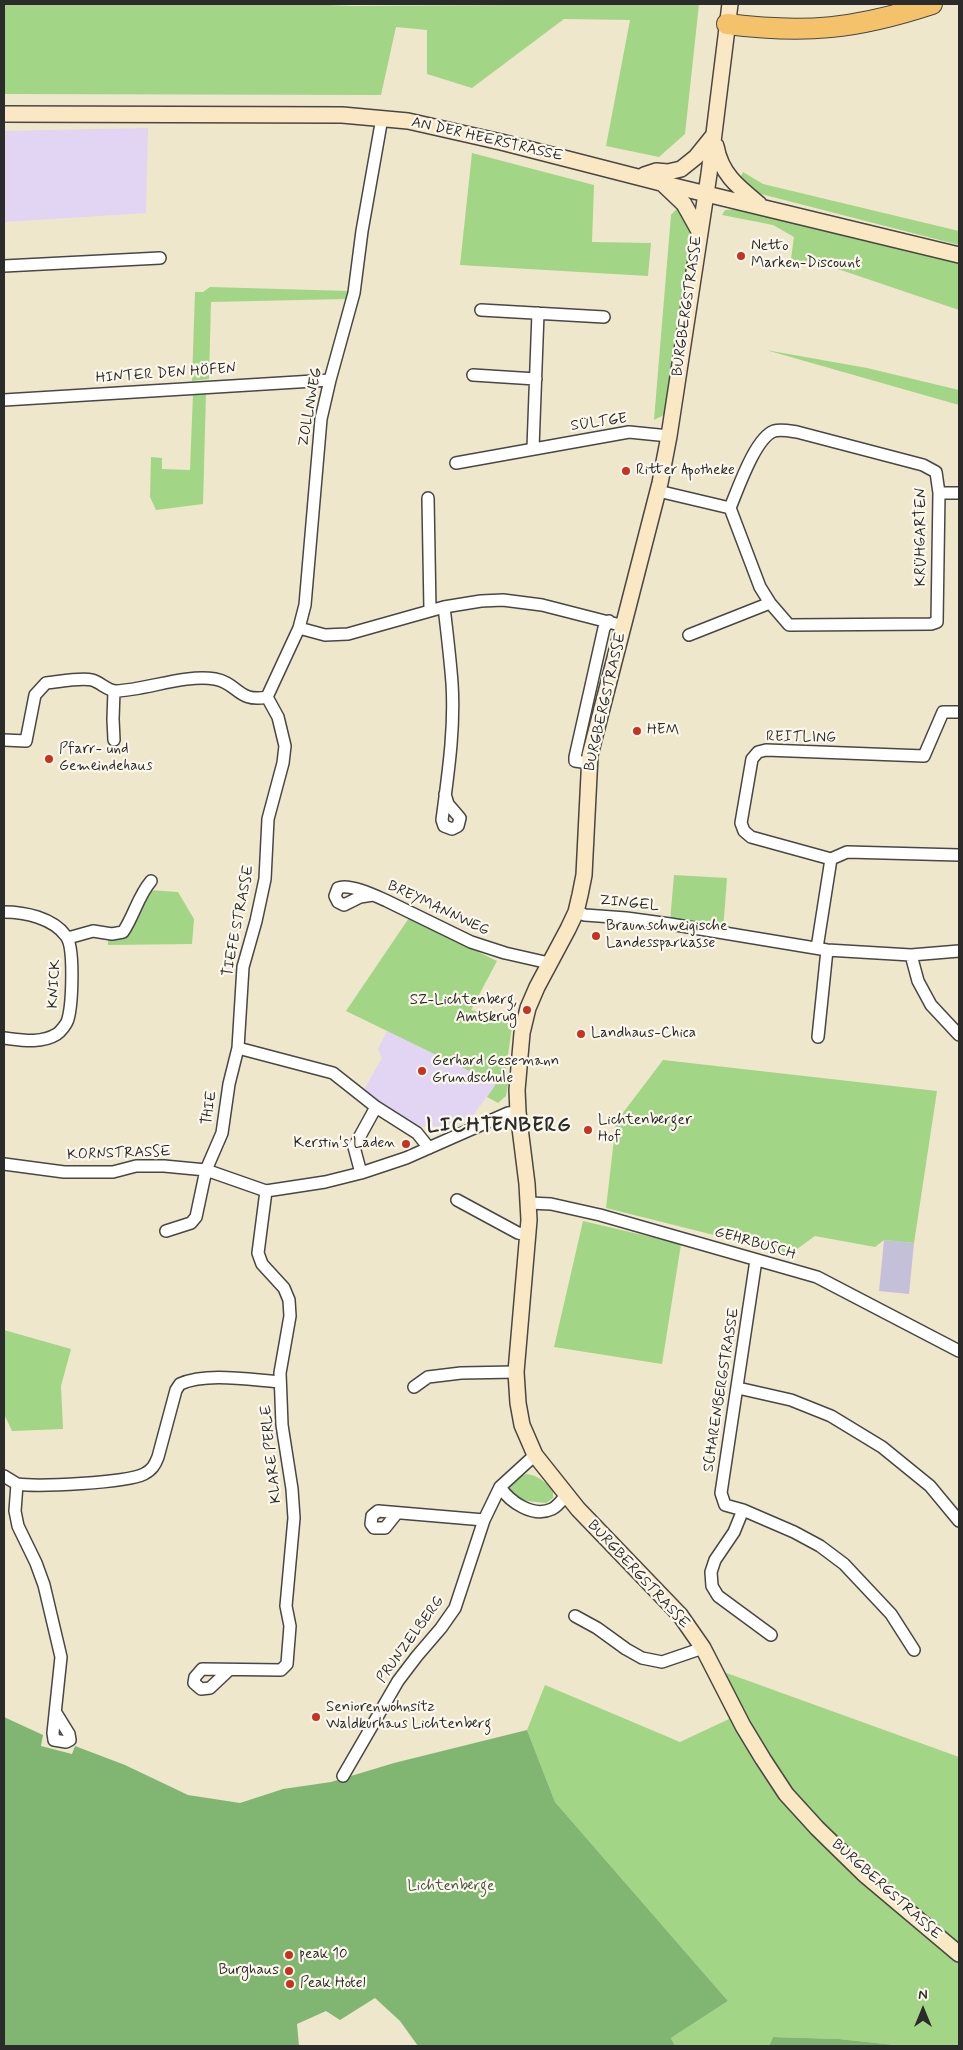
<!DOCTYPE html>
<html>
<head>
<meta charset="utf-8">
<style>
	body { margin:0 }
	#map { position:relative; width:963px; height:2050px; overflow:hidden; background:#efe7cb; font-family:Mynerve,sans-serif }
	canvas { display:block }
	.frame { position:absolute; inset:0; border:5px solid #2b2b2b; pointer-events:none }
	.north { position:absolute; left:898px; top:1985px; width:50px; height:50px; -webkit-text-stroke:4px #fbf7ec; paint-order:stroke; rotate:0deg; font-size:14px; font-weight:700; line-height:20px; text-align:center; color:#2b2b2b }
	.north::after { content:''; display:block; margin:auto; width:18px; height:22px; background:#2b2b2b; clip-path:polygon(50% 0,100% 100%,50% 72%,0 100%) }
</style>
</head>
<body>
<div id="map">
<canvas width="963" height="2050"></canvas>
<div class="frame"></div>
<div class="north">N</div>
</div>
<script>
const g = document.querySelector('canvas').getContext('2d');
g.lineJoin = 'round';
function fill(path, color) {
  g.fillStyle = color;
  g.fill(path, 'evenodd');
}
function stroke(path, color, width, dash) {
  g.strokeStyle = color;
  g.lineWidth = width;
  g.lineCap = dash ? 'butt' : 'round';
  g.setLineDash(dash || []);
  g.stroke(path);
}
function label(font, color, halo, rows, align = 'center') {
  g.font = font + ' Mynerve,sans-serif';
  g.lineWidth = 4.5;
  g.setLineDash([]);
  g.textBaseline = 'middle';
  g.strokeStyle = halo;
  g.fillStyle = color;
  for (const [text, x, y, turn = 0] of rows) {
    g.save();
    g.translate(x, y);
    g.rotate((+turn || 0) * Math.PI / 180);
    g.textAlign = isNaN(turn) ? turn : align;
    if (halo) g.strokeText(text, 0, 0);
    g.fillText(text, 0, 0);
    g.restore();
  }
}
fill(new Path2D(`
	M148 128 146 213 4 222V131Z
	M387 1031 496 1084 474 1114 442 1126 417 1127 362 1093 382 1058 378 1049Z`), '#e2d4f3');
fill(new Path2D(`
	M884 1240 914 1243 909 1294 879 1291Z`), '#c5c0da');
fill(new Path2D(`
	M4 4H301L353 6 699 4 685 134 659 157 606 146 630 20 564 19 472 88 427 74V30L396 27 381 95 4 94Z
	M472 153 594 185 592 242 651 243 648 276 460 265Z
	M743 172 763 184 959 231V245L761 194 738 182Z
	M682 203 695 207 670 412 654 420 671 215Z
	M741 209 959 262V310L832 267 790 266 794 237 773 225 722 215 725 210Z
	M210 287 349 291 346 299 211 302 209 379 192 381 195 292H203Z
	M766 350 867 368 959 390V405Z
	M206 393 203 504 156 510 150 497 151 457 162 458V469L190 470 193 394Z
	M674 875 727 878 723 931 670 922Z
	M149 890 178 892 194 919 192 944 108 945V937L121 936Z
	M409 918 497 961 471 1010 513 1020 506 1069 509 1078 506 1096 498 1103 487 1097 496 1084 346 1011Z
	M663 1060 937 1091 914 1243 884 1240 875 1247 815 1236 790 1254 606 1208 616 1122Z
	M583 1221 681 1244 662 1364 554 1347Z
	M4 1330 71 1349 61 1386 63 1429 12 1431 4 1414Z
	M527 1474C540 1476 545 1482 553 1491V1498L546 1503 527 1501 513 1496 509 1486 515 1478Z
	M721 1671 959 1757V2046H904L839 2039 773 2037 769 2046H675L671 2038 728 2001 555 1802 527 1730 545 1685 680 1742 729 1719 709 1677Z`), '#a2d585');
fill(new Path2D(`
	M4 1717 43 1735 41 1746 72 1754 75 1746 125 1765 188 1795 240 1803 283 1789 331 1782 394 1763 527 1730 555 1802 728 2001 671 2038 675 2046H418L400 2021 375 1998 340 2020 326 2011 297 2024 299 2046H4Z
	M773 2037 839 2039 904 2046H769Z`), '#81b672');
const street = new Path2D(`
	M4 266 160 258
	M481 310 604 317
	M473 375 536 379
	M4 400 330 380
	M533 448 538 313
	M456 463 629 432 669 436
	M658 491 730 508 760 587 770 603 789 625 931 624 937 622 939 493 936 472 923 465 797 432C790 431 781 429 774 431 755 438 738 489 730 508
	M939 493H959
	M428 498 430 610
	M444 607C447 632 450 657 452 683 455 729 448 774 442 820L444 826 452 829 458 826 460 818 448 804 445 794
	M299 628 325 635 348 634 444 607 481 601 503 600 542 605 624 626
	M689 635 770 603
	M114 691 113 719 114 740
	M267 697 299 628 305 605 321 419 330 380 354 293 362 231 382 118
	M959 712H943L924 756 766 750 758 752 752 759 741 823 744 831 751 837 831 859 847 852 959 855
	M4 740 26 741 35 695 46 683C58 682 81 677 92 680 100 682 108 691 116 691 146 690 185 674 215 679 238 683 238 703 267 697
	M589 763 575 761V757L604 628 609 621
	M373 895 360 897 344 905 338 902 335 896 338 888C349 883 376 896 387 901L471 942 505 953 549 963
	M4 912C25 912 53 918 66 936 75 947 72 1005 68 1019 67 1024 60 1032 57 1034 41 1044 21 1040 4 1038
	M576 912 585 915 626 918 670 924 827 950 911 955 959 951
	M68 938 93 931 112 934 123 932C134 916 138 896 151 881
	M817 948 831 859
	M911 955 918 981 931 1005 959 1035
	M818 1037 827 950
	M238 1048 333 1073 376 1107 417 1133 429 1148
	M4 1164 64 1172H113L136 1166H164L206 1170 266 1191 325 1182 361 1173 406 1158 508 1113 518 1112
	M361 1173 354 1147 376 1107
	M457 1200 518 1233 528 1235
	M529 1203 551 1204 600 1215 817 1277 959 1351
	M166 1231 191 1223 196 1217 206 1170 222 1133 229 1084 238 1048 243 967 256 921 265 879 268 819 283 763 285 746 278 717 267 697
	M756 1260 721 1493 725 1505 743 1510 794 1532 820 1546 844 1564 891 1614 914 1650
	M414 1387 428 1377 461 1373 516 1372
	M738 1388 791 1400 831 1416 882 1447 930 1486 959 1521
	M4 1476 17 1484 15 1511 18 1526 36 1563 44 1585 61 1657 53 1733 54 1740 66 1742 70 1740 69 1734 56 1713
	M17 1484C39 1487 125 1483 144 1474 152 1470 155 1465 158 1457L176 1390 180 1384C207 1372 251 1380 280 1382
	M500 1487C510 1502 533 1518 552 1509 558 1506 562 1500 566 1495
	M743 1510 734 1532 715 1560 711 1572 712 1586 718 1596 771 1635
	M397 1513 385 1528H374L371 1524 372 1516 378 1511 484 1520
	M575 1616 597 1628 626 1649 642 1658 662 1662 703 1648
	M229 1670 210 1688 201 1689 194 1683 195 1677 202 1669 281 1670 287 1664 290 1626 286 1606 294 1518 292 1489 282 1425 280 1373 290 1316 289 1300 284 1288 262 1264 258 1253 266 1191
	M343 1776 398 1681 417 1656 441 1628 455 1608 484 1520 500 1487 535 1455`);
const secondary = new Path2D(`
	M730 4 709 174 669 436 660 483 590 755 584 875 580 895 576 912 568 929 537 987 528 1008 522 1033 517 1090 518 1112 527 1184 529 1220 516 1372 518 1403 522 1425 535 1455 578 1509 680 1615 703 1648 743 1726 763 1759 786 1794 817 1828 864 1874 959 1954
	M4 114 342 115 408 121 501 142 661 183 959 255
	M716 146C721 174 738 187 759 204
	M644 175 656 171 668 172 681 169 696 157 713 136
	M663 184 684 204 699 231`);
const highway = new Path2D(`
	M727 24C806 34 856 29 932 4`);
stroke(street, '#484743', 14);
stroke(secondary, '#484743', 18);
stroke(highway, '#484743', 22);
stroke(street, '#fff', 11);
stroke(secondary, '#fae7c3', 15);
stroke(highway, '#f3c26a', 20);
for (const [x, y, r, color] of [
	[741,256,5,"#c8321e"],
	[626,471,5,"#c8321e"],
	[637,731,5,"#c8321e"],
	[49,759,5,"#c8321e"],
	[596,936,5,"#c8321e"],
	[527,1010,5,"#c8321e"],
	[581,1034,5,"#c8321e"],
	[422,1071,5,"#c8321e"],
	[588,1130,5,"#c8321e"],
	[406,1144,5,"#c8321e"],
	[316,1717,5,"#c8321e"],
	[289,1955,5,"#c8321e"],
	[289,1971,5,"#c8321e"],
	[290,1984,5,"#c8321e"]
]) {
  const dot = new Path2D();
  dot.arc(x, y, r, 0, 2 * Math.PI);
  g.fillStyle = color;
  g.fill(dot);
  stroke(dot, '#fbf7ec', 2);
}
label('15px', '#2b2b2b', '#fbf7ec', [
	["AN DER HEERSTRASSE",487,140,13],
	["BURGBERGSTRASSE",688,306,-82],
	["HINTER DEN HÖFEN",166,374,-4],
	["ZOLLNWEG",311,407,-80],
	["SÜLTGE",599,423,-8],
	["KRÜHGARTEN",922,537,-90],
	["BURGBERGSTRASSE",606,702,-77],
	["REITLING",801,738,1],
	["ZINGEL",629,904,6],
	["BREYMANNWEG",438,909,25],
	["TIEFE STRASSE",239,921,-79],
	["KNICK",55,984,-87],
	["THIE",210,1108,-81],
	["KORNSTRASSE",119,1154,-2],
	["GEHRBUSCH",755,1244,16],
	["SCHARENBERGSTRASSE",722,1390,-81],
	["KLARE PERLE",272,1454,-96],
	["BURGBERGSTRASSE",638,1575,47],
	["PRUNZELBERG",411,1640,-54],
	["BURGBERGSTRASSE",886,1890,42]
]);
label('15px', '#2b2b2b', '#fbf7ec', [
	["Netto",751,247],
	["Marken-Discount",751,264],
	["Ritter Apotheke",636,471],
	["HEM",647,731],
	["Pfarr- und",59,750],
	["Gemeindehaus",59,767],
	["Braunschweigische",606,927],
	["Landessparkasse",606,944],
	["SZ-Lichtenberg,",517,1001,"right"],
	["Amtskrug",517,1018,"right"],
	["Landhaus-Chica",591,1034],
	["Gerhard Gesemann",432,1062],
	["Grundschule",432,1079],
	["Lichtenberger",598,1121],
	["Hof",598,1138],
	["Kerstin's Laden",396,1144,"right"],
	["Seniorenwohnsitz",326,1708],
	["Waldkurhaus Lichtenberg",326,1725],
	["peak 10",299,1955],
	["Burghaus",279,1971,"right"],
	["Peak Hotel",300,1984]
], 'left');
label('15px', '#495642', '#fbf7ec', [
	["Lichtenberge",451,1887]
]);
g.letterSpacing = '1px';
label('bold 20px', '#2b2b2b', '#fbf7ec', [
	["LICHTENBERG",499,1127]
]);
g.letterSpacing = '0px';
</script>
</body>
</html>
